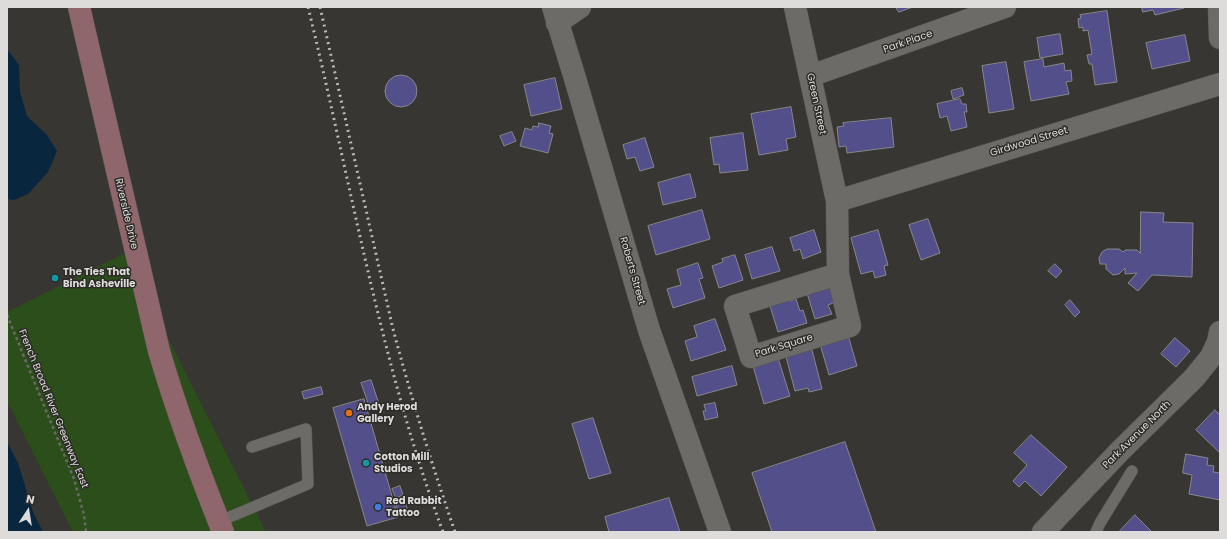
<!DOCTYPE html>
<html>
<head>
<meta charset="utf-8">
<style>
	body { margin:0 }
	#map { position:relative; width:1227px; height:539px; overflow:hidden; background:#383633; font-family:Poppins,sans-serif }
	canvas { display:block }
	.frame { position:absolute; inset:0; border:8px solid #dedcda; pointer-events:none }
	.north { position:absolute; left:8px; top:491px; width:40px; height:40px; -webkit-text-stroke:3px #2e2c29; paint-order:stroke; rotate:12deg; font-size:11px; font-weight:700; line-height:16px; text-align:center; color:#dedcda }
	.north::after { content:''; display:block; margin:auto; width:14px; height:18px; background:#dedcda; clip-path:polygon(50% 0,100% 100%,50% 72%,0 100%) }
</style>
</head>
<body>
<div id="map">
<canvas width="1227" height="539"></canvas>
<div class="frame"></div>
<div class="north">N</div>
</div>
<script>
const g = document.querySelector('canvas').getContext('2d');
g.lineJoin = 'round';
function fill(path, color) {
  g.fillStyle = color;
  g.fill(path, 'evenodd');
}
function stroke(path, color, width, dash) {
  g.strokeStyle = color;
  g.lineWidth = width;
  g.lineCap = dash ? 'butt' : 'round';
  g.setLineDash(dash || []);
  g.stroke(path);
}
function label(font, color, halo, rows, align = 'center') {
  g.font = font + ' Poppins,sans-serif';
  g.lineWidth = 3;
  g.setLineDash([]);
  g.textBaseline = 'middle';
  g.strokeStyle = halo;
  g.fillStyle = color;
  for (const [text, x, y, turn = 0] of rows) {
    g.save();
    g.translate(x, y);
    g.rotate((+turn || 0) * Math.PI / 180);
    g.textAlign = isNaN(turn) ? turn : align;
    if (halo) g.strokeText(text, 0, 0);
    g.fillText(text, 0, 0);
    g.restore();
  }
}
fill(new Path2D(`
	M125 253 266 532H73L7 401V312Z`), '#2b4e1a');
fill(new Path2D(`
	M7 49 19 65 20 92 27 116 47 135 57 151 48 172 28 194 14 200 7 199Z
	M7 442 18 463 33 512 43 532H7Z`), '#08263e');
const building = new Path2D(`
	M896 7H913L899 12Z
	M1142 7H1184V8L1155 15 1153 10 1143 12Z
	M1107 11 1117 82 1095 85 1092 64H1089L1087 55 1092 54 1088 30 1083 31V27L1079 28 1078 19 1081 18 1080 15Z
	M1060 34 1063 54 1040 58 1037 38Z
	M1185 35 1190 61 1152 69 1146 43Z
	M1043 59 1044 67 1064 63 1065 71 1071 70 1072 81 1066 82 1069 94 1031 101 1024 62Z
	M1006 62 1014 109 989 113 982 66Z
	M385 91a16 16 0 1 1 32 0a16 16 0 1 1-32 0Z
	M555 78 562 109 531 116 524 85Z
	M962 88 964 95 953 99 951 91Z
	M960 99 962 104H966L967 112H964L967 127 951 131 947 116 940 118 937 104Z
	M791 107 796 137 786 139 788 150 759 155 751 114Z
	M891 118 894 147 847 153 846 146 839 147 837 127 844 126 843 123Z
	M539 123 551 126 549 133 553 134 548 153 520 146 525 128 532 130 533 126 538 127Z
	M512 132 516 141 504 146 500 136Z
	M743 133 748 170 720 173 719 164 714 165 710 138Z
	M645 138 654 167 640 171 635 157 627 159 623 145Z
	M690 174 696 197 663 205 658 183Z
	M702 210 710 239 656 255 648 226Z
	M1141 212 1164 213 1163 222 1193 223 1192 277 1152 275 1138 291 1128 283 1137 273 1125 274V268L1119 274 1113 275 1106 269V264H1100L1099 258 1102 252 1107 249H1119L1123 252 1125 250H1137L1140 253Z
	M928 219 940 253 921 260 909 225Z
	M814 230 821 252 803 259 800 249 794 251 790 238Z
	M878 230 888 265 884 266 886 275 875 278 873 271 861 274 851 238Z
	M772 247 780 271 752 279 745 255Z
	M735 255 743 280 719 288 712 266 723 262 722 259Z
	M698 263 703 278 699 279 705 298 673 308 667 289 681 285 677 270Z
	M1055 264 1062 271 1056 278 1048 271Z
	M832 285 838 301 828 305 832 314 815 319 807 293Z
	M788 296 790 301 796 299 800 311 803 310 807 323 778 332 770 306Z
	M1070 300 1080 312 1075 317 1065 305Z
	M715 319 726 350 691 361 685 341 697 337 694 326Z
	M848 335 857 366 829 375 820 344Z
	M1175 338 1190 351 1176 367 1161 354Z
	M812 350 822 389 809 392 808 388 795 391 786 357Z
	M778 358 790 396 764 404 753 366Z
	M732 366 737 385 697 396 692 377Z
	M371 380 379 404 370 408 361 383Z
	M321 387 323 394 304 399 302 392Z
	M364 399 398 517 367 526 333 408Z
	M715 403 718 417 705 420 703 411H706L704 405Z
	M1215 410 1220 415V453L1196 430Z
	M593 418 611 473 589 479 572 424Z
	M1031 435 1067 467 1041 496 1025 481 1019 487 1013 481 1027 465 1014 453Z
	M845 442 876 532H772L752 473Z
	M1186 454 1208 458 1207 465 1214 466 1213 472 1220 473V500L1189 494 1192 475 1183 473Z
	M400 486 403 495 396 498 392 489Z
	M669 498 680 532H609L605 517Z
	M405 501 407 509 398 512 396 503Z
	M1135 515 1152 532H1119Z`);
fill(building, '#524f8b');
stroke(building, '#87878b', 1);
const service = new Path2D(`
	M218 522 308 484 306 429 252 447
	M1096 532 1100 523 1132 471`);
const minor = new Path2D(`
	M553 7 574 75 649 330 720 532
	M795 7 837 201 838 274 850 326 751 357 735 306 838 274
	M1219 7 1220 38
	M557 23 580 7
	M810 76 1005 7
	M837 201 1220 84
	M1043 532 1119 452 1194 378 1211 357 1218 342 1220 332`);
const secondary = new Path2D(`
	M79 7 159 351C177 412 199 472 223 532`);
stroke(service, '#555350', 12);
stroke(minor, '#555350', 23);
stroke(secondary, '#555350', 23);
stroke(new Path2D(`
	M7 315 74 479 84 515 86 532`), '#6c6a68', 2.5, [3, 3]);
stroke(service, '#6d6b68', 11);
stroke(minor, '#6d6b68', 22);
stroke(secondary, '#8e666b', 22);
stroke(new Path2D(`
	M308 7C351 182 380 362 443 532
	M320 7 393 329C411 397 432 465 455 532`), '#bbb9b7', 3, [2, 4]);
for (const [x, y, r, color] of [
	[55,278,4,"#0f9aa8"],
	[349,413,4,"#e8710a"],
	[366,463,4,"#0f9aa8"],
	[378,507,4,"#3f7fe0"]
]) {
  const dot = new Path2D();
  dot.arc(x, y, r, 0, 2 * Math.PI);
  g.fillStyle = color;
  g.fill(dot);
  stroke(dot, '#2e2c29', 1.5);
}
label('10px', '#dedcda', '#2e2c29', [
	["Park Place",908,42,-19],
	["Green Street",816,104,78],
	["Girdwood Street",1029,142,-17],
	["Riverside Drive",126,214,77],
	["Roberts Street",632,271,74],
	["Park Square",784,346,-17],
	["French Broad River Greenway East",53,409,68],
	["Park Avenue North",1137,435,-45]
]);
label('bold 10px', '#dedcda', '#2e2c29', [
	["The Ties That",63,272],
	["Bind Asheville",63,284],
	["Andy Herod",357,407],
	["Gallery",357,419],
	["Cotton Mill",374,457],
	["Studios",374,469],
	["Red Rabbit",386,501],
	["Tattoo",386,513]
], 'left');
</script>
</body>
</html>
